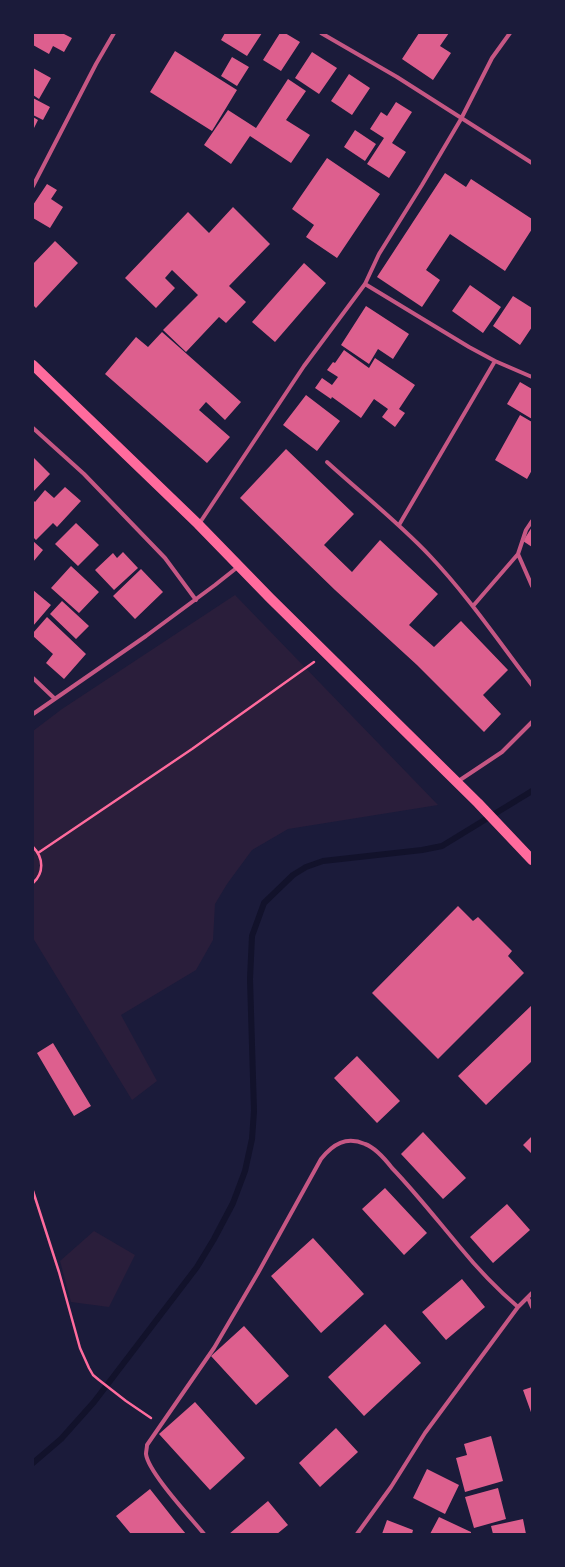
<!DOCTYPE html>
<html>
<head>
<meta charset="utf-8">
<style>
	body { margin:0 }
	#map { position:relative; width:565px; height:1567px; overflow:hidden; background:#1b1b3a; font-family:"PT Sans",sans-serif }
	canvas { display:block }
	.frame { position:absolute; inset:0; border:34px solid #1b1b3a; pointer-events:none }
</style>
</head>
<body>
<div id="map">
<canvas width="565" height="1567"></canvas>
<div class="frame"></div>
</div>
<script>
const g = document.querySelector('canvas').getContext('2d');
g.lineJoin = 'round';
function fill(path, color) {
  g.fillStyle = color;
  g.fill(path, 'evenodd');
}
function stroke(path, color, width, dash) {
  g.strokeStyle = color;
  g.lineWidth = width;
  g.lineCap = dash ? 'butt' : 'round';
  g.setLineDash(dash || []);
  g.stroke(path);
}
fill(new Path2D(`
	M235 595 438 805 288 829 252 850 227 884 215 904 213 940 196 970 121 1015 157 1081 132 1100 33 938V731L62 709Z
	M94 1231 135 1255 109 1307 71 1302 60 1261Z`), '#2a1e3b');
stroke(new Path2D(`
	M33 1463 61 1439 94 1402 197 1267 214 1239 233 1203 245 1171 252 1139 254 1111 250 979 252 936 264 903 293 875 306 867 323 861 422 850 442 846 532 791`), '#12122b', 6);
fill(new Path2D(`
	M34 33H62L72 38 64 52 53 46 49 54 33 45Z
	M225 33H262L247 56 221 40Z
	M280 33H285L300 42 281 71 263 60Z
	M419 33H449L440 46 451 53 433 80 402 59Z
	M175 51 237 90 212 131 150 92Z
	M312 52 337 68 319 94 295 78Z
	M232 57 249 67 237 86 221 76Z
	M33 68 51 78 39 99 33 95Z
	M349 74 370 88 352 115 331 101Z
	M288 79 306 91 286 120 310 135 291 163 250 136 231 164 204 145 228 110 256 128Z
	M33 98 50 107 43 120 33 115Z
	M396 102 412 112 392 143 406 152 389 178 367 164 384 138 370 129 381 112 387 116Z
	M33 117 38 120 33 130Z
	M355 130 376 144 365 161 344 147Z
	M327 158 380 194 337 258 306 237 314 225 292 209Z
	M445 173 466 187 471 179 532 219V229L505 271 450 234 426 270 440 280 422 307 377 277Z
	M47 184 57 190 51 199 63 207 50 228 33 218V205Z
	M233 207 270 244 229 286 246 302 226 323 219 317 186 352 163 330 198 295 172 270 165 278 175 288 156 308 125 278 188 212 209 233Z
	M55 241 78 263 36 308 33 305V264Z
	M304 263 326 283 275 342 252 322Z
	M470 285 501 307 483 333 452 311Z
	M513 296 532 308V327L520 345 493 326Z
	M366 306 409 334 393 359 378 349 369 364 341 345Z
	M162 332 241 402 225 420 206 402 199 410 230 437 207 463 105 374 136 337 148 347Z
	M344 350 369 368 375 358 415 385 399 409 405 413 395 427 382 417 388 409 374 399 361 418 332 397 331 399 315 388 322 378 332 385 338 377 327 370 333 362 335 363Z
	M520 382 532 389V419L507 404Z
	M306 395 340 421 317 451 283 425Z
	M520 415 532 422V470L527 479 495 460Z
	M286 449 354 514 324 545 352 572 380 540 438 594 409 625 434 647 461 621 508 670 483 695 501 714 484 732 417 665 335 590 240 498Z
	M33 457 50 474 33 492Z
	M65 487 81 501 57 527 53 523 36 540 33 537V500L35 502 45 490 54 498Z
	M76 523 99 545 78 566 55 544Z
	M532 527V547L523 541Z
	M33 541 43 550 33 562Z
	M123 552 138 568 114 590 95 570 113 553 117 558Z
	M71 566 99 592 79 613 51 588Z
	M141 569 163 592 135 619 113 596Z
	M33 590 51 605 33 626Z
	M62 601 89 626 76 639 50 614Z
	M47 617 86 654 64 679 46 663 53 654 33 636V633Z
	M458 906 473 921 478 917 512 951 508 956 524 973 438 1059 372 993Z
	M532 1005V1061L486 1105 458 1076Z
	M53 1043 91 1106 74 1116 37 1053Z
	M357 1056 400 1101 377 1123 334 1078Z
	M423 1132 466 1178 443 1199 401 1154Z
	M532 1136V1154L523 1145Z
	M385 1188 427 1233 404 1255 362 1209Z
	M507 1204 530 1230 493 1263 470 1237Z
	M313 1238 364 1294 321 1333 271 1276Z
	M462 1279 485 1307 446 1340 422 1312Z
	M385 1324 421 1363 364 1416 328 1377Z
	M244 1326 289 1376 256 1405 211 1356Z
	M532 1387V1415L523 1390Z
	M195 1402 245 1458 210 1490 159 1434Z
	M336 1428 358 1452 320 1487 299 1463Z
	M491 1436 503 1481 465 1492 456 1458 467 1455 464 1444Z
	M427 1469 459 1485 445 1514 413 1498Z
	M498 1488 506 1519 474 1528 465 1497Z
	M150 1489 176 1522 186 1534H131L116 1516Z
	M268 1501 288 1525 277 1534H229Z
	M439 1517 471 1532V1534H430Z
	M523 1519 526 1534H493L491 1526Z
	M387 1520 413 1530 412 1534H382Z`), '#dd5f8e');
stroke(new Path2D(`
	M33 847C44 858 44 873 33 883
	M38 853 192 749 314 662
	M33 1191 59 1272 80 1348 89 1368 93 1375 99 1380 126 1401 151 1418`), '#ff6b9d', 2.5);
stroke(new Path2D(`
	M321 33 397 77 532 163
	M33 186 96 64 114 33
	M365 284 469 347 495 361 532 377
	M33 428 84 474 165 558 196 600
	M327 462C361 493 398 522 430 556 468 596 499 642 532 685
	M532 521 526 530 518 554 532 586
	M199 524 304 366 365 284 379 254 422 185 461 119 492 58 510 33
	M399 525 495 361
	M473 606 518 554
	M33 678 54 698
	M33 714 146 636 215 585 239 566
	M457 782 502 752 532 722
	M528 1298 532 1307
	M204 1534C191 1518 148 1472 146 1454 146 1451 147 1448 147 1445L214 1348 258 1273 321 1159C333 1144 346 1136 365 1144 376 1148 385 1159 392 1168 416 1193 437 1220 459 1246 477 1268 497 1289 518 1307
	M357 1534 391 1487 425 1433 518 1307 532 1293`), '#c65784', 4);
stroke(new Path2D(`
	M33 365 198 524 270 598 478 803 532 860`), '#ff6b9d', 10);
</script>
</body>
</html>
